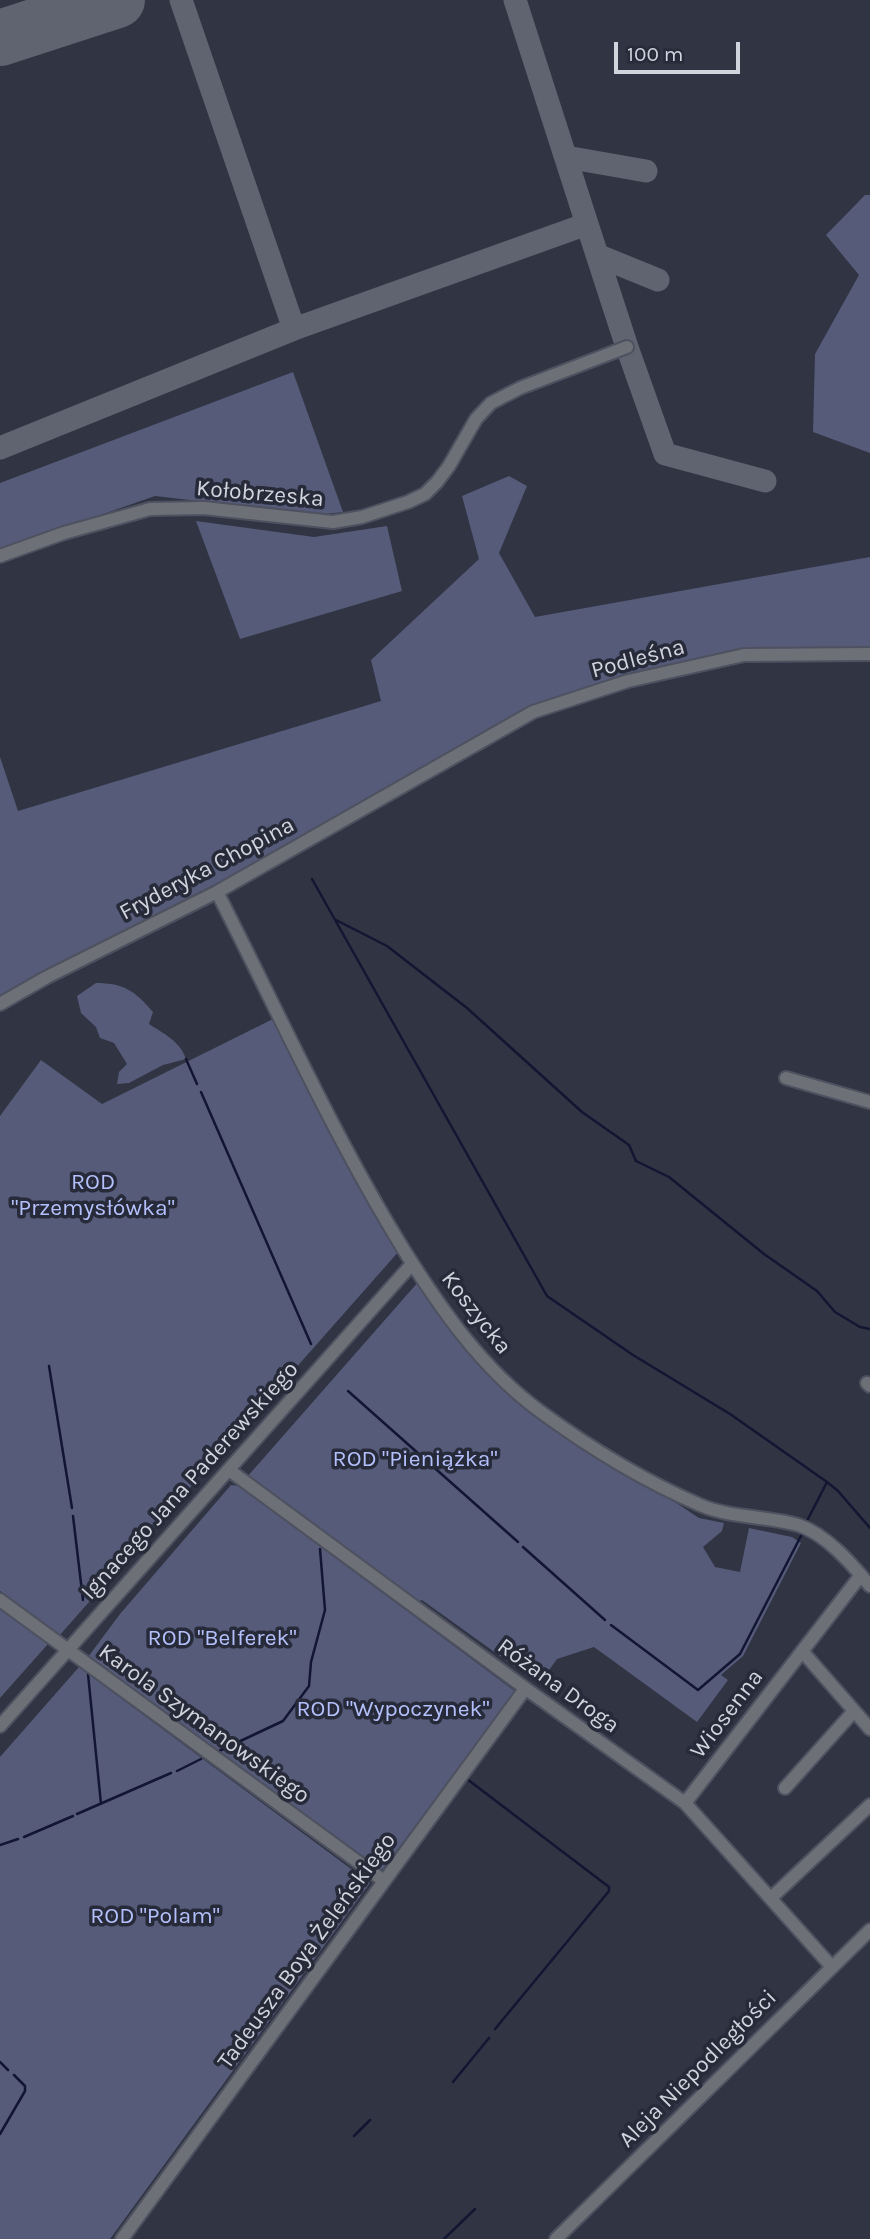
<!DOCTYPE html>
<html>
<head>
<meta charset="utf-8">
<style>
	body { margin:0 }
	#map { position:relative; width:870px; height:2239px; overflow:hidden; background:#313443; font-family:Karla,sans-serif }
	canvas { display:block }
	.scale { position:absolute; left:614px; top:42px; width:126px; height:32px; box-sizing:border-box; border:4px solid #d1d3dd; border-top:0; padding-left:9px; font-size:21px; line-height:24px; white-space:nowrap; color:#d1d3dd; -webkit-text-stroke:5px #272a39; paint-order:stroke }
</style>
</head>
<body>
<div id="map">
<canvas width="870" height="2239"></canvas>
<div class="scale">100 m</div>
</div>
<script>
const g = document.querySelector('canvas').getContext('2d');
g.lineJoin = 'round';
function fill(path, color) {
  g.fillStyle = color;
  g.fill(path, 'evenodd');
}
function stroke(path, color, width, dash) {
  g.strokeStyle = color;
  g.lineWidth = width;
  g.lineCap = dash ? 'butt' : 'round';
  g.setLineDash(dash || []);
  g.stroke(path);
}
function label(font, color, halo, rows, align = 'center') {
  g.font = font + ' Karla,sans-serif';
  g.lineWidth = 7;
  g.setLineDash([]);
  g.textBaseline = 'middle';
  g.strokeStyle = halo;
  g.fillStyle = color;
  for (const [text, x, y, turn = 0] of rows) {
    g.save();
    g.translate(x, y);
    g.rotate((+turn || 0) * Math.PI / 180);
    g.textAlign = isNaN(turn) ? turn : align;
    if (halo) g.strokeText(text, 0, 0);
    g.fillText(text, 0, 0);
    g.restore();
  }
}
fill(new Path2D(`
	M865 195H870V453L813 432 815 354 859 275 826 235Z
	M293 372 343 512 318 515 155 496 0 550V483Z
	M509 476 527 486 499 553 535 617 870 557V651L731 654 534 706 221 881 54 967 0 1001V757L18 811 381 701 371 660 479 559 462 496Z
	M196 521 314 537 387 526 402 591 240 639Z
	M96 983C124 983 135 991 153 1012L149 1024C163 1033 181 1042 186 1059L163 1065 129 1083 117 1084 119 1072 127 1064 114 1043 100 1038 96 1027 81 1013 77 996Z
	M275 1018 400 1250 59 1636 0 1591V1116L41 1060 102 1104Z
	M419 1281 450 1329 479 1361 640 1479 699 1518 724 1523 722 1531 703 1547 715 1567 740 1572 749 1528 792 1537 801 1543 743 1656 721 1675 728 1680 697 1722 594 1647 557 1659 539 1684 422 1600 417 1602 247 1477Z
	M231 1485 239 1486 516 1692 382 1870 88 1657 120 1614Z
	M0 1608 48 1644 0 1698Z
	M79 1667 370 1883 110 2239H0V1757Z`), '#555b79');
stroke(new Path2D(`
	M312 879 547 1296 633 1355 730 1414 827 1482 838 1491 870 1528
	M336 920 387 946 467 1008 582 1112 629 1145 636 1161 669 1177 764 1254 817 1291 835 1312 860 1327 870 1329
	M186 1059 197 1084
	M201 1092 311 1344
	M49 1366 72 1508
	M348 1391 518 1542
	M73 1516 83 1600
	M808 1519 827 1482
	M523 1547 605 1620
	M611 1625 698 1690 740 1654 803 1532
	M88 1674 101 1804
	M217 1752 283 1721 309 1686 311 1662 325 1610 320 1549
	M177 1771 201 1759
	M467 1779 609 1887V1891L495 2029
	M77 1814 171 1773
	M24 1837 73 1816
	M0 1845 18 1839
	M0 2062 8 2070
	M453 2082 489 2038
	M0 2134 25 2091V2086L14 2075
	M354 2136 370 2120
	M444 2239 475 2209`), '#131632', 2.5);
stroke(new Path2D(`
	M181 0 294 329
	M566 157 646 171
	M587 224 627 347 665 454 765 481
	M599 256 658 280
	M0 448 294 329 587 224 515 0`), '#606370', 23);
stroke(new Path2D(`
	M0 38 117 0`), '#606370', 56);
const minor = new Path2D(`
	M0 556 64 533 150 509 204 508 333 522 362 517 408 502 425 494 437 482 449 466 476 419 491 403 520 388 627 347
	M217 892C278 1011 332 1133 402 1247 440 1308 482 1369 541 1412 590 1448 644 1481 700 1505 730 1518 767 1516 798 1525 826 1534 852 1564 870 1586
	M0 1004 47 977 217 892 533 712 628 681 744 655 870 654
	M786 1078 870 1102
	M867 1383 870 1386
	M229 1470 529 1691 685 1803 832 1967
	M0 1600 384 1881
	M802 1651 870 1729
	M0 1726 412 1264
	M785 1788 854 1711
	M685 1803 861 1575
	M771 1898 870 1805
	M122 2239 525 1689
	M556 2239 870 1930`);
stroke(minor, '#4e515f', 16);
stroke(minor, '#6e7077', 12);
label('23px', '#d1d3dd', '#272a39', [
	["Kołobrzeska",260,494,5],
	["Podleśna",638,659,-15],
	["Fryderyka Chopina",207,869,-28],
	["Koszycka",476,1313,52],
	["Ignacego Jana Paderewskiego",190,1481,-48],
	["Różana Droga",558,1686,36],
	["Wiosenna",727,1714,-53],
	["Karola Szymanowskiego",204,1724,36],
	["Tadeusza Boya Żeleńskiego",307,1951,-54],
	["Aleja Niepodległości",698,2069,-45]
]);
label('23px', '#b4c0fb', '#272a39', [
	["ROD",93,1182],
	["\"Przemysłówka\"",93,1208],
	["ROD \"Pieniążka\"",415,1459],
	["ROD \"Belferek\"",222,1638],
	["ROD \"Wypoczynek\"",393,1709],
	["ROD \"Polam\"",155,1916]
]);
</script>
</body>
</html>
